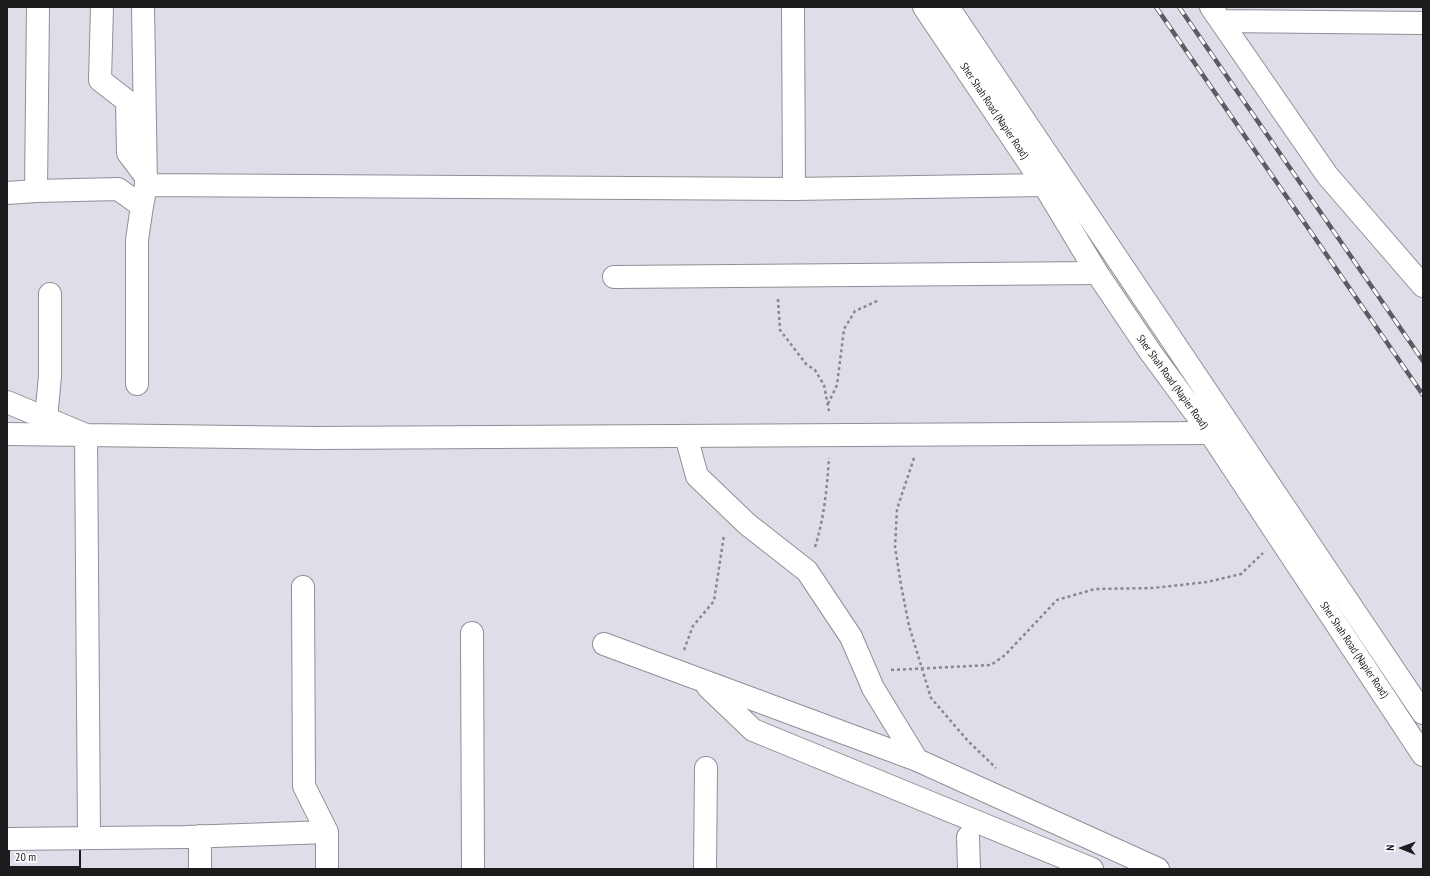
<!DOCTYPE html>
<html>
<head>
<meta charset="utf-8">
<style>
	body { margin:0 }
	#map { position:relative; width:1430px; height:876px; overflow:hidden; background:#dfdee8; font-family:"PT Sans Narrow",sans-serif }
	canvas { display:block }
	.frame { position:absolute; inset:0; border:8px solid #1c1c1f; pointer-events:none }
	.north { position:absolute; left:1382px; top:828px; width:40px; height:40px; -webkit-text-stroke:3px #fff; paint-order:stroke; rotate:271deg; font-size:11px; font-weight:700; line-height:16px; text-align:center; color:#1c1c1f }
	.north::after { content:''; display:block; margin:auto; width:14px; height:18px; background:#1c1c1f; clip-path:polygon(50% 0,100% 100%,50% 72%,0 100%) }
	.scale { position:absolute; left:8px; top:850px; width:73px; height:18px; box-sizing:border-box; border:2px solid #1c1c1f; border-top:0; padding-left:5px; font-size:12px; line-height:14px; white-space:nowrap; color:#1c1c1f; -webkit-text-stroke:3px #fff; paint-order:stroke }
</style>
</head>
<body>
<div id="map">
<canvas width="1430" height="876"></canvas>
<div class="frame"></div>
<div class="north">N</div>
<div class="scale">20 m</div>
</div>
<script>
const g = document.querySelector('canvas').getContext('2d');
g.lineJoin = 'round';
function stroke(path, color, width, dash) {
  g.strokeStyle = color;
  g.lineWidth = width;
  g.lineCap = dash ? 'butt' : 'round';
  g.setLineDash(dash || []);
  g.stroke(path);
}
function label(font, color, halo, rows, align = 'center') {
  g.font = font + ' "PT Sans Narrow",sans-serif';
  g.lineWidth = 3;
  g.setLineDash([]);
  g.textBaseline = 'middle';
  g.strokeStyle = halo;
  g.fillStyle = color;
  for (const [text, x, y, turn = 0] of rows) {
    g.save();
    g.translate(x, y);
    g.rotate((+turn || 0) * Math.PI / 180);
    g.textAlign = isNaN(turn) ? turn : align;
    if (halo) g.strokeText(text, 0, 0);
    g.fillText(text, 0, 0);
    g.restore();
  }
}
const street = new Path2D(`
	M38 7 36 191 118 189 142 206 146 185
	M102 7 100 80 127 101 128 153 146 177
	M143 7 146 185 794 189 1044 185
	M793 7 794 189
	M1211 7 1327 175 1423 286
	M1221 21 1423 23
	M7 193 36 191
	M614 277 1097 273
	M137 384V240L142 206
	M46 418 50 376V294
	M7 434 86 435 89 837
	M303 587 304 786 327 832
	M472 633 473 869
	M604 644 917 760 873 688 851 637 807 571 747 524 697 476 686 436
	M708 687 753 730 1092 869
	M917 760 1158 869
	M968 837 969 869
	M7 839 186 837 327 832V869
	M200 869V836
	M705 869 706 768`);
const secondary = new Path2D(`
	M7 402 86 435 315 438 1210 433`);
const primary = new Path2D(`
	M924 7 1044 185 1097 273 1151 353 1210 433 1423 755
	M948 7 1423 713`);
stroke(street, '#8f8f98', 24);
stroke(secondary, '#8f8f98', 24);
stroke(primary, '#8f8f98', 24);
stroke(new Path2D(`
	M778 299 780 330 806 364 815 370 824 385 829 411
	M828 404 837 385 844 329 855 311 879 300
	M914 458 897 509 895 547 901 585 909 626 931 698 968 741 996 768
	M815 547C824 519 827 488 829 458
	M684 650 693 626 714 601 724 535
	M891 670 991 665 1005 655 1057 600 1095 589 1153 588 1207 582 1241 574 1263 553`), '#88878e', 2.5, [3, 3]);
stroke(street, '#fff', 22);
stroke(secondary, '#fff', 22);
stroke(primary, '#fff', 22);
const rail = new Path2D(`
	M1156 7 1423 395
	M1179 7 1423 361`);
stroke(rail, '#5b5b60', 4.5);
stroke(rail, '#fff', 3, [9]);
label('11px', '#1c1c1f', '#fff', [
	["Sher Shah Road (Napier Road)",994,111,56],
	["Sher Shah Road (Napier Road)",1172,382,54],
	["Sher Shah Road (Napier Road)",1354,650,56]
]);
</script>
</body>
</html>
